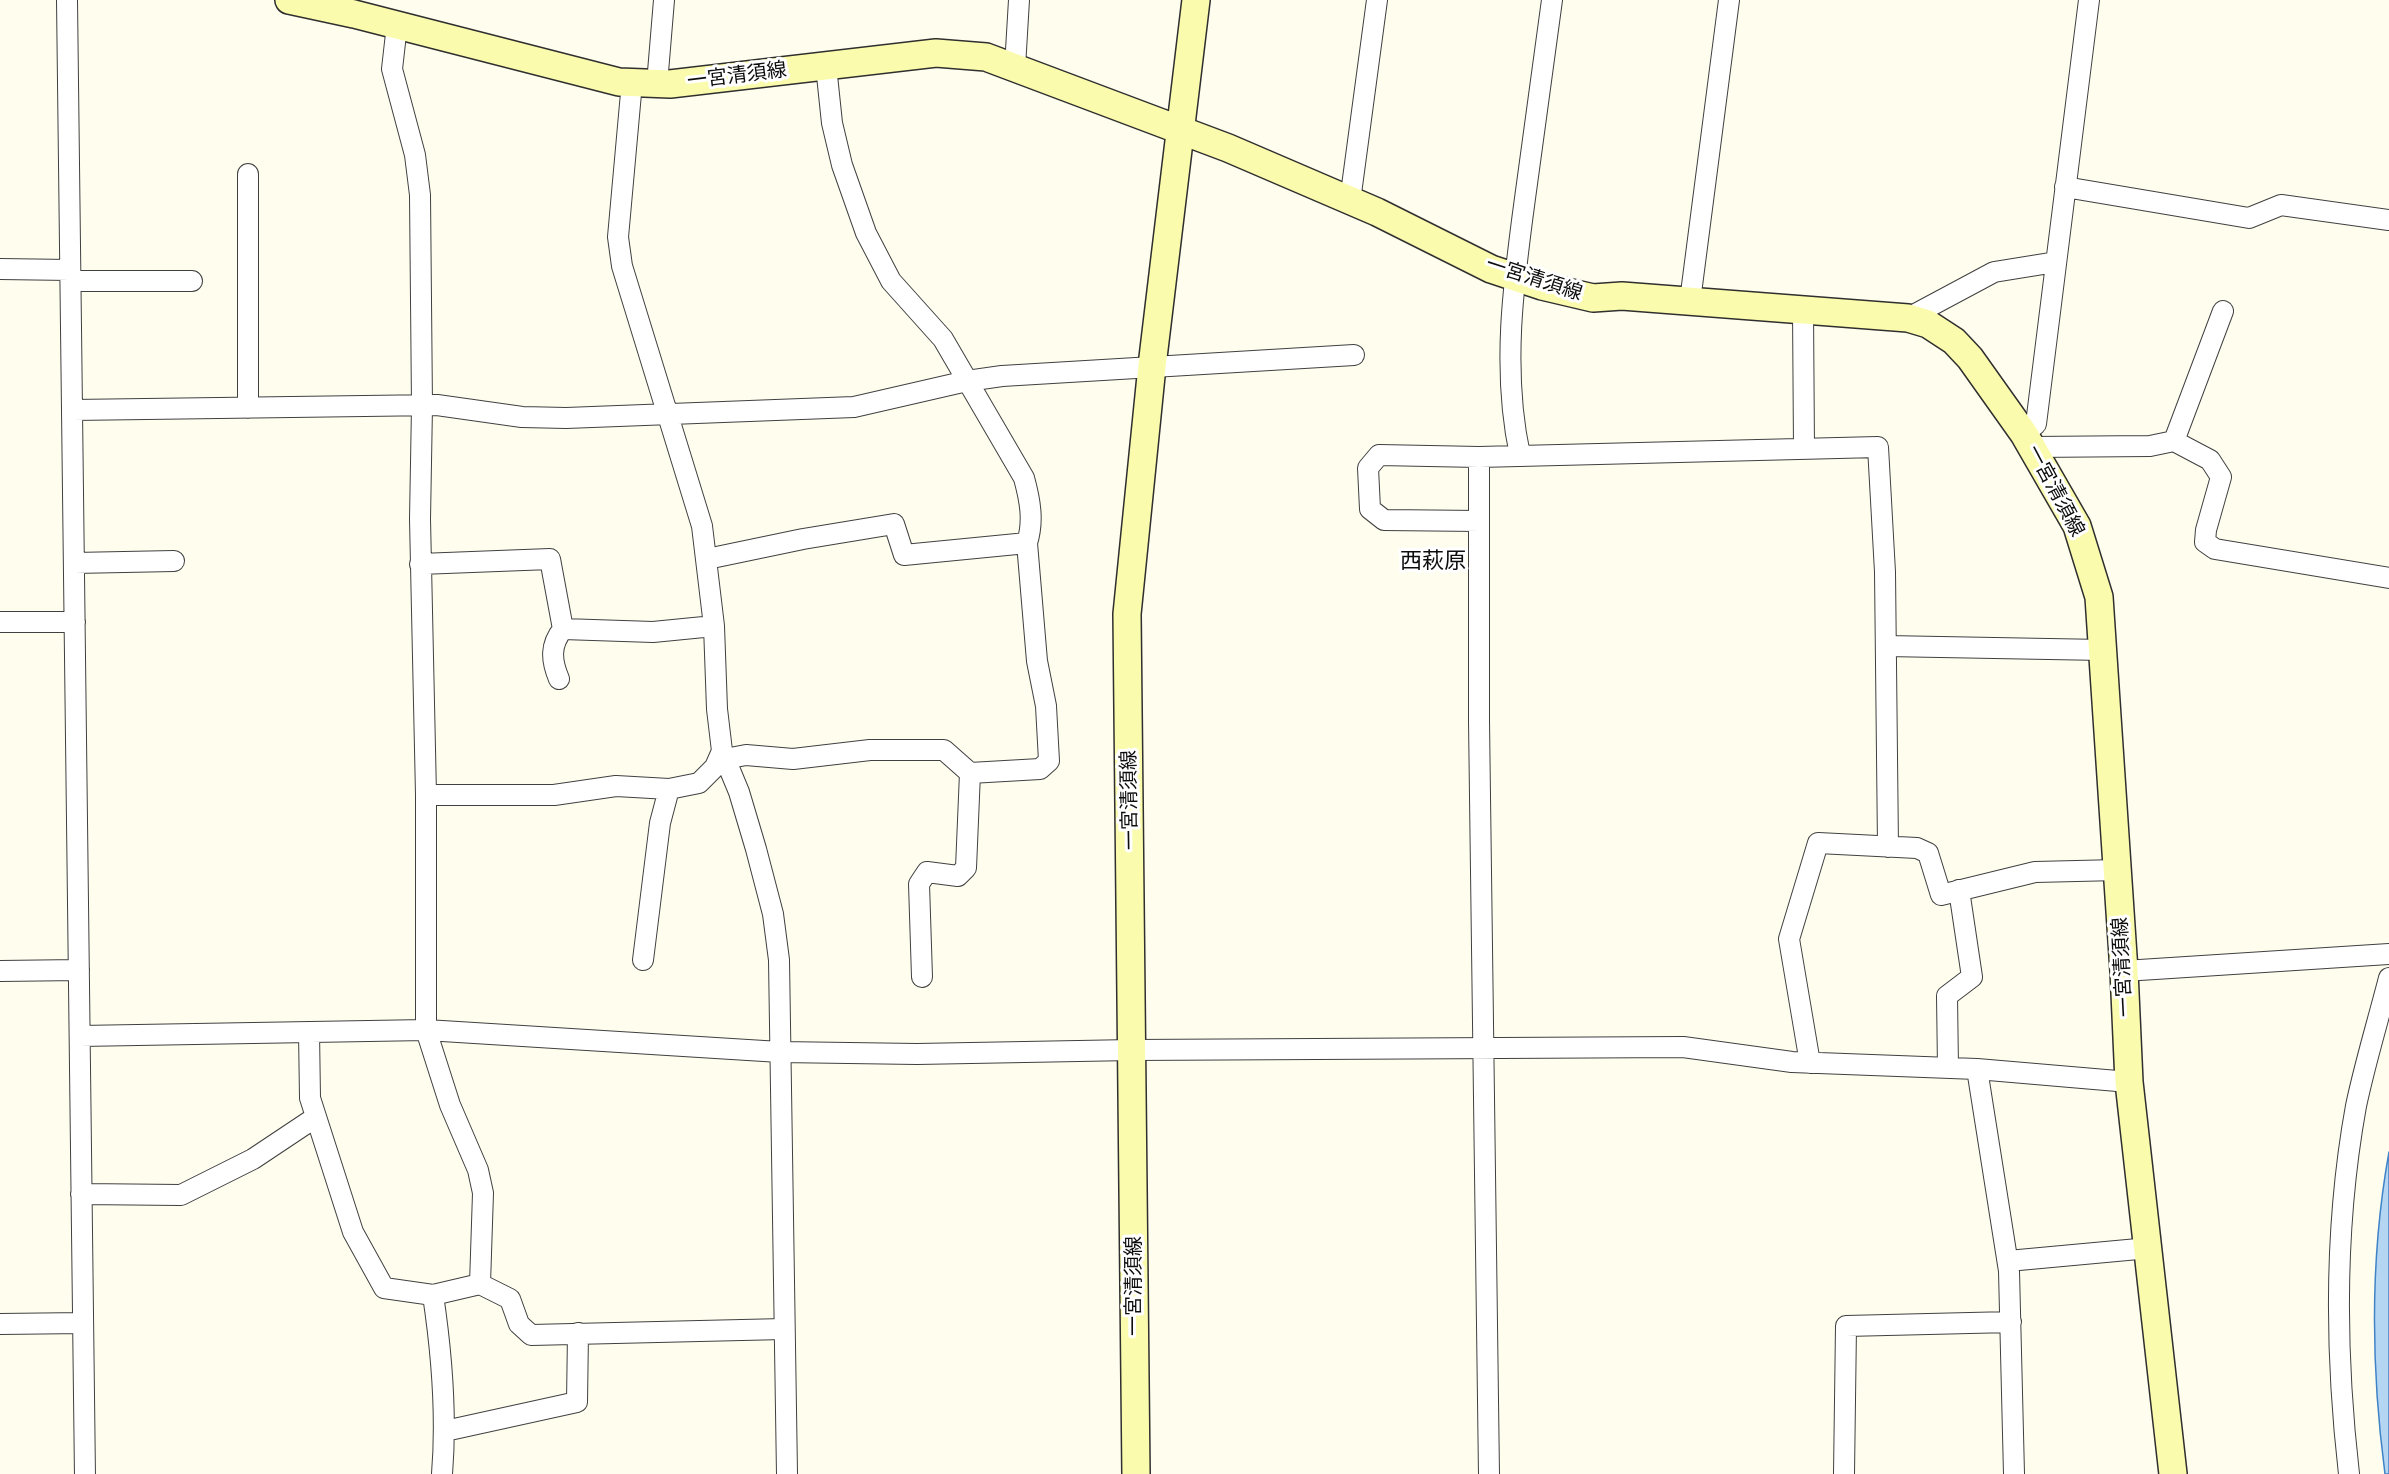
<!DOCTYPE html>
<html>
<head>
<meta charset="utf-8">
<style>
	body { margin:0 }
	canvas { display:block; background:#fefdee }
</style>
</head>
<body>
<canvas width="2389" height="1474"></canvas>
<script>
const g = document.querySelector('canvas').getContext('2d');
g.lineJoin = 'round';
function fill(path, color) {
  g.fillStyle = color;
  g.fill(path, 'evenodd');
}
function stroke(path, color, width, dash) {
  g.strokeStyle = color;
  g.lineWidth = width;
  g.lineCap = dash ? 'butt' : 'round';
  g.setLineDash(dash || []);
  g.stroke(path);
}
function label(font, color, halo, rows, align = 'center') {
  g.font = font + ' "Zilla Slab","Noto Sans JP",serif';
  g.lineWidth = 6;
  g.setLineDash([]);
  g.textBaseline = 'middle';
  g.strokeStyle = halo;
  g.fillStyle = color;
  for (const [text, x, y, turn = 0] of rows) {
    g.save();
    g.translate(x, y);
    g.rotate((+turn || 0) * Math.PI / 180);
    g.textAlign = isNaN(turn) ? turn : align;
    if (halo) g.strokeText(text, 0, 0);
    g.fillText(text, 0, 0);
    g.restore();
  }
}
const water = new Path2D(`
	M2389 1152V1474H2385C2371 1368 2370 1257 2389 1152Z`);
fill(water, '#b5d6f3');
stroke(water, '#4083c7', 1.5);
const minor = new Path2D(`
	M67 0 85 1474
	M397 25 392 69 415 155 420 195 422 406 420 519 426 795V1030L450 1105 478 1170 483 1193 480 1284
	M826 66 832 123 842 165 866 233 891 281 943 339 1024 478C1030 500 1034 521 1027 543L1037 661 1046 706 1049 761 1040 769 970 773
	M1015 67 1019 0
	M632 82 618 237 622 266 702 526 714 626 717 709 722 751 739 792 756 849 773 914 779 960 787 1474
	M657 84 664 0
	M248 174V408
	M2065 187 2249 218 2281 205 2389 220
	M1350 201 1377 0
	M0 269 70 270
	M71 281H192
	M1690 301 1729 0
	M1803 310 1804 449
	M1908 318 1994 272 2056 262
	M73 410 437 405 522 417 566 418 854 407 967 381 1002 376 1354 355
	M2024 434 2036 424 2089 0
	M2174 441 2223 311
	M2032 447 2150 446 2174 441 2210 460 2221 477 2206 530 2205 542 2215 549 2389 578
	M1520 455C1501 368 1514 279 1526 191 1535 127 1543 64 1552 0
	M1479 457V721L1489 1474
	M1479 521 1384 520 1370 509 1368 468 1379 455 1479 457 1878 447 1885 572 1888 847
	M707 559 803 539 894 524 904 555 1027 543
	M74 563 174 561
	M420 564 550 559 563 629
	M0 622H75
	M1886 646 2103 650
	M559 679C551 660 550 645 563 629L653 632 714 626
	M725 759 746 755 793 759 870 750H944L970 773 966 868 958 876 927 872 919 884 922 977
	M426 795H554L616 786 669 789 699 783 715 767 722 751
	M643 960 660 823 669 789
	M0 971 79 970
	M2124 971 2389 954
	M309 1032 310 1098 353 1232 384 1288 433 1295 480 1284 510 1299 519 1324 531 1335 784 1329
	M80 1036 426 1030 780 1052 917 1054 1132 1050 1683 1047 1792 1062 1977 1069 2129 1082
	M1810 1063 1789 939 1818 843 1917 848 1928 853 1941 895 2035 872 2118 870
	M1948 1068 1947 996 1972 977 1959 890
	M1977 1069 2009 1271 2014 1474
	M81 1194 181 1195 253 1159 316 1117
	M2008 1261 2149 1248
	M433 1295C442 1355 447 1413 442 1474
	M0 1324 83 1323
	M445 1431 577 1402 578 1333
	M1844 1474 1846 1326 2011 1322
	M2349 1474C2335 1352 2334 1227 2356 1106 2365 1063 2378 1021 2389 978`);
const secondary = new Path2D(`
	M289 0 354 14 619 82 670 84 936 53 986 57 1228 148 1377 212 1491 269 1542 286 1593 298 1622 296 1908 318 1928 324 1954 341 1970 358 2024 434 2077 526 2099 597 2124 971 2129 1082 2173 1474
	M1136 1474 1127 614 1152 366 1196 0`);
stroke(minor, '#404040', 22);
stroke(secondary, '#2f2f2f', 30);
stroke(minor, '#fff', 20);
stroke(secondary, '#fbfbad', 27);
label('20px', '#0d0d0d', '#fff', [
	["一宮清須線",737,76,-7],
	["一宮清須線",1534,279,18],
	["一宮清須線",2055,491,62],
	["一宮清須線",1130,800,-91],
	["一宮清須線",2123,967,-93],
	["一宮清須線",1134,1286,-90]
]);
label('22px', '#0d0d0d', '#fff', [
	["西萩原",1433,562]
]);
</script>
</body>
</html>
